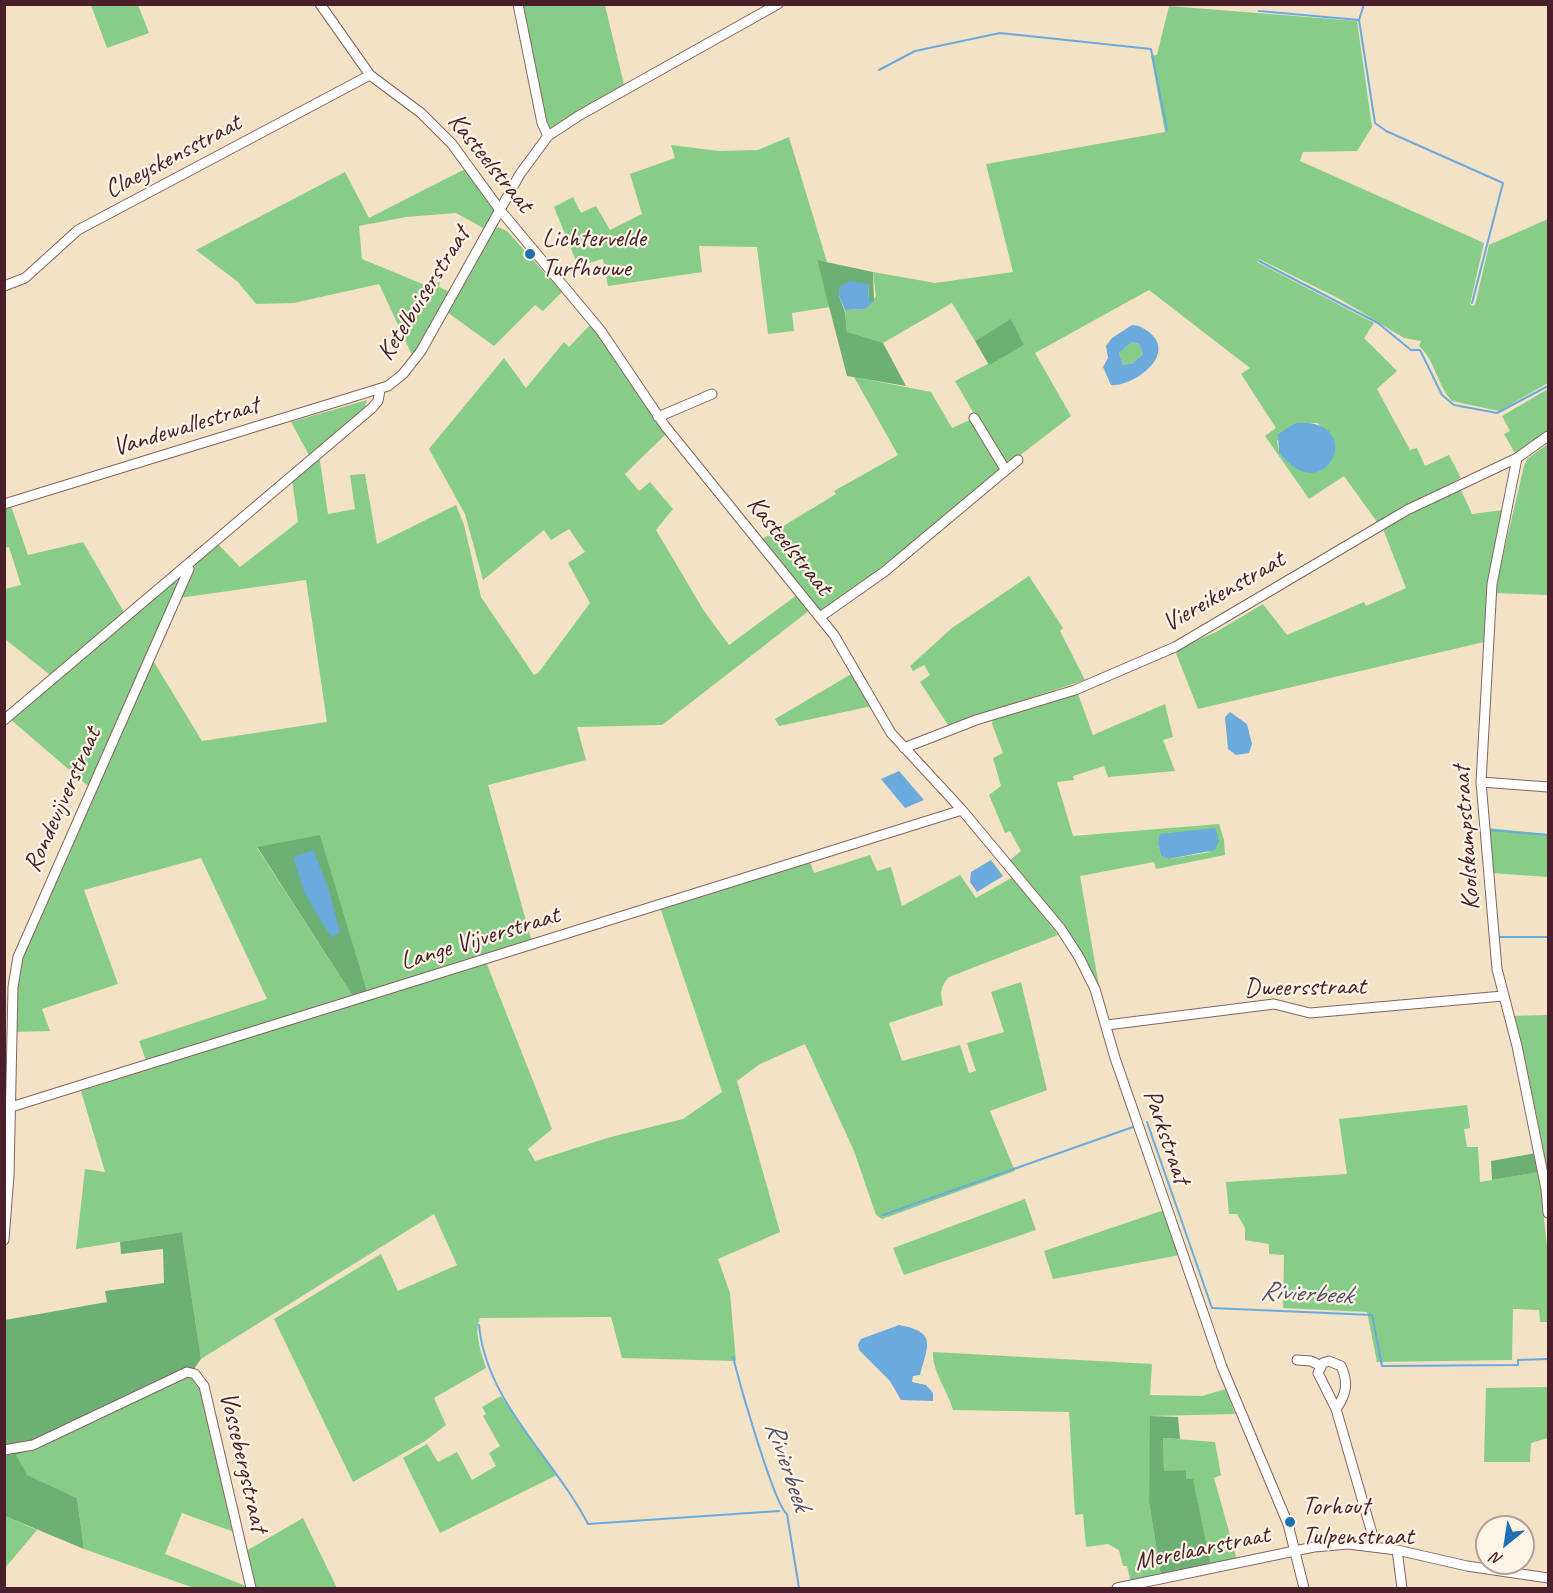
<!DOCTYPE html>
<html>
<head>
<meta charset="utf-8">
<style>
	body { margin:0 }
	#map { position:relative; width:1553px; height:1593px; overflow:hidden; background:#f3e2c5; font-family:Caveat,sans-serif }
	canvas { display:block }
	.frame { position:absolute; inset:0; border:6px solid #4a1f2b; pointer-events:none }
	.north { position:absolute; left:1475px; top:1515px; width:60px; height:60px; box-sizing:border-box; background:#fcf5e5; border:2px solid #b59f9b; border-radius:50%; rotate:210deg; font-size:16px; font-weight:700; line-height:24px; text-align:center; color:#4a1f2b }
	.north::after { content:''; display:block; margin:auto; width:21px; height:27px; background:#1f6fb2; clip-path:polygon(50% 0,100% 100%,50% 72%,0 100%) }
</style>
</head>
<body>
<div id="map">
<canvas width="1553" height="1593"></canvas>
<div class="frame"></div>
<div class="north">N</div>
</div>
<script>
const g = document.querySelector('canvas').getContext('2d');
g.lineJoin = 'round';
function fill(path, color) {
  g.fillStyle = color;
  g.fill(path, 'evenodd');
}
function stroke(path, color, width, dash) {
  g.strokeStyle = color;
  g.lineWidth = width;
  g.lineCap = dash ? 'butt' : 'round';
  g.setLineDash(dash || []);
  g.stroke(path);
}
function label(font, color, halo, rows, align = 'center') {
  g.font = font + ' Caveat,sans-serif';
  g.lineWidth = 4.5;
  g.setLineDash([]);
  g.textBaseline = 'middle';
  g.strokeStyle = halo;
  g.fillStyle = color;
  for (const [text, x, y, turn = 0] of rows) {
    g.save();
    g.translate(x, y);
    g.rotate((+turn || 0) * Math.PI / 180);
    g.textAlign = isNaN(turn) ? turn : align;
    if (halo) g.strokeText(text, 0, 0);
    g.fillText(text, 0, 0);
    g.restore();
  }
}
fill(new Path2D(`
	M91 5H138L149 33 107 48Z
	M520 5H605L624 85 550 128 546 123Z
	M1169 6 1357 21 1372 127 1357 151 1303 152 1300 161 1484 243 1470 304 1472 306 1475 305 1489 245 1548 219V383L1499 411 1452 401C1437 385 1435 360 1419 346L1421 341 1404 338 1340 299 1259 259 1257 262 1374 323 1364 338 1397 371 1377 389 1410 450 1417 448 1425 466 1449 455 1461 478 1377 522 1344 476 1309 499 1265 436 1276 428 1241 374 1250 368 1149 290 1035 353 1071 416 1005 467 955 381 1024 345 1011 320 975 341 952 303 883 343 847 333 845 310 865 309 876 296 873 272 935 283 1013 272 986 164 1165 132 1151 56 1157 55ZM1296 423H1317L1333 436 1279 452 1277 441Z
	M789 137 827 262 817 261 830 307 792 313 794 331 768 334 757 247 699 246 702 272 608 286 603 259 578 266 554 207 573 197 581 213 596 206 610 230 642 214 630 174 675 158 671 145 719 151 758 150Z
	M465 169 496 210 485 229 456 213 406 217 359 226 362 259 425 285 440 282 439 287 450 292 413 357 379 284 294 303 256 304 238 282 196 250 345 172 369 218Z
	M498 227 507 231 562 292 543 311 535 305 494 346 447 312 494 230Z
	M591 324 666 434 625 474 639 491 650 482 673 509 656 530 704 611 729 645 797 595 810 610 662 725 577 727 586 760 488 785 532 942 368 994 320 836 257 848 354 998 147 1063 139 1041 267 999 201 858 84 890 118 984 42 1009 50 1031 15 1032 16 987 20 959 152 659 202 741 327 722 306 580 179 598 196 563 217 543 240 567 298 522 292 480 319 455 328 514 355 509 350 475 365 474 377 544 456 505 464 525 481 597 534 675 539 672 590 603 568 563 585 552 569 529 551 540 544 530 483 580 465 514 429 449 504 358 526 388 564 342 569 347Z
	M1132 342 1139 344 1143 354 1133 363 1123 365 1119 353Z
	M854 377 931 392 952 428 972 419 1001 467 999 472 887 567 824 610H820L762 539 836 494 834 491 898 455Z
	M1548 389V430L1515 453 1504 434 1510 431 1502 416Z
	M367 400 364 410 309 455 291 422Z
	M1548 444V595L1494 593 1524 466 1527 459Z
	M1460 488 1472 514 1503 510 1486 606 1484 642 1198 709 1176 653 1177 649 1216 632 1263 604 1287 635 1364 602 1366 606 1406 588 1383 529Z
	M11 506 28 555 83 542 125 614 50 675 5 639 4 589 21 585 9 547 5 548V508Z
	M1029 576 1063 628 1060 631 1085 680 948 725 920 682 930 675 924 665 913 671 910 666 952 628Z
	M176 578 178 587 88 786 10 719Z
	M853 673 872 706 779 726 775 719Z
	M1078 694 1093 735 1165 704 1173 737 1163 740 1175 771 1108 777 1104 766 1073 776 1074 780 1057 782 1073 836 1219 824 1224 840 1225 855 1156 869 1154 862 1080 876 1099 986 1059 920 1009 861 1021 851 1010 831 1005 833 989 795 1001 786 993 758 1003 753 992 724 993 719ZM1158 844 1211 852 1168 859 1161 856Z
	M1487 828 1548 834V877L1492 873Z
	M870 855 877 871 891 867 902 906 960 875 976 898 1013 877 1058 935 949 977C940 987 940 993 943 1005L889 1023 902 1061 960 1045 969 1073 976 1071 967 1043 1004 1032 991 992 1021 982 1047 1090 990 1111 1015 1171 882 1219 876 1215 854 1151 805 1044 760 1064 737 1081 780 1232 718 1259 730 1293 736 1361 622 1358 611 1317 480 1318C473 1332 482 1354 486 1368L434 1398 446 1425 425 1441 353 1482 274 1319 381 1254 398 1291 457 1265 434 1214 201 1359 182 1232 76 1249 85 1169 105 1172 81 1091 486 962 552 1129 528 1149 535 1161 607 1138 683 1119 722 1092 660 907 810 862 814 873Z
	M1548 1015V1191L1536 1113 1511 1016Z
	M1467 1105 1470 1128 1464 1129 1467 1147H1478L1480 1182 1539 1172 1548 1256V1322H1540L1539 1310 1513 1309 1512 1360 1377 1362 1367 1312 1283 1308 1284 1255 1269 1254V1244L1245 1240V1228L1237 1214H1229L1226 1182 1347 1174 1339 1119Z
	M1025 1199 1036 1230 904 1275 893 1248Z
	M1164 1210 1180 1255 1053 1279 1044 1251Z
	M933 1352 1152 1364 1150 1395 1202 1396 1226 1389 1235 1414 1151 1416 1149 1502 1161 1576 1131 1582 1127 1566H1123L1119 1550 1108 1544 1086 1547 1083 1514 1075 1515 1069 1412 953 1410C948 1391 932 1372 933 1352Z
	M189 1376 198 1380 202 1389 234 1532 182 1513 165 1554 246 1586 247 1588H194L84 1549 77 1498 26 1475 15 1455 37 1448Z
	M1548 1387V1438L1531 1443 1530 1462H1484L1486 1388Z
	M501 1396 557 1475 440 1533 403 1458 427 1444 438 1462 457 1452 472 1480 496 1466 489 1453 500 1446 483 1416 486 1414 482 1407Z
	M1163 1438 1215 1442 1221 1475 1214 1478 1237 1560 1211 1565 1193 1480 1186 1479 1185 1470 1164 1472Z
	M5 1516 37 1530 5 1568Z
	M303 1518 337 1588H254L246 1551Z`), '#87cd88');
fill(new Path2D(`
	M817 260 873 272 874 301H869L868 284 839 296 845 312 847 332 883 343 906 386 847 376Z
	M1011 319 1024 345 989 365 975 341Z
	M320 835 368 994 354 998 257 847Z
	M1536 1153 1539 1172 1492 1180 1491 1161Z
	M182 1232 201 1359 189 1376 37 1448 16 1455 27 1475 77 1498 84 1549 5 1516V1320L107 1302 105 1291 164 1283 163 1249 121 1254 120 1242Z
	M1150 1416 1178 1417 1180 1439 1163 1438 1164 1471 1186 1470V1479H1193L1211 1565 1161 1576 1149 1502Z`), '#6db074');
fill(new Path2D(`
	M850 281 868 284 869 300 874 301 865 309 845 310 839 296V287Z
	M1132 325C1139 325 1143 328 1149 332 1179 356 1130 388 1111 385L1103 367 1108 358 1106 346 1112 338ZM1132 342 1139 344 1143 354 1133 363 1123 365 1119 353Z
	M1296 423C1370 417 1325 514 1279 452L1278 434Z
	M1230 712 1247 724 1252 744 1249 753 1236 755 1228 749 1225 717Z
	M899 771 924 800 905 808 881 779Z
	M1215 828 1219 841 1215 850 1168 859 1161 856 1158 844 1160 834Z
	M313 850 329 890 340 933 331 937 305 894 294 860 296 856Z
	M991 860 1003 876 977 892 970 882 971 872Z
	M899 1325C936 1332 929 1343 920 1375L913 1376 912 1382 926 1385 933 1393V1401L901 1400 890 1381 859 1350 858 1344 861 1339Z`), '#6aaadd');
stroke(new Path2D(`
	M1364 4 1359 20 1375 123 1386 131 1503 183 1472 303
	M1259 11 1359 20
	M879 70 915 51 1000 33 1151 49 1167 130
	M1259 261 1378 323 1411 350H1420L1442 395 1454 405 1497 413 1548 386
	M1489 830 1548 835
	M1497 937H1548
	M1147 1122 1212 1308 1372 1315 1382 1366 1518 1365V1360L1548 1359
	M883 1215 1133 1127
	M479 1325C486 1402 554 1458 588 1524L779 1511
	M733 1357C739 1381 774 1505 787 1514L799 1588`), '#6aaadd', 2);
const minor = new Path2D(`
	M320 4 370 75 421 113 452 144 500 210 601 331 665 426 834 635 891 733 962 810 1061 929 1079 957 1095 989 1115 1058 1222 1367 1288 1524 1304 1588
	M518 4 542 123 548 136
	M4 286 25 278 78 230 370 75
	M658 417 712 394
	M974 418 1005 469
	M1517 458 1492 584 1481 782 1497 969 1517 1046 1546 1189 1548 1213
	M4 504 388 386 403 374 421 351 520 174 548 136 580 115 778 4
	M820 617 884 572 1018 460
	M4 720 372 408 378 401 380 390
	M904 748 976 720 1075 690 1175 647 1407 510 1517 458 1548 436
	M1481 782 1548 787
	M1107 1025 1274 1004 1310 1013 1503 996
	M11 1107 962 810
	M4 1240 9 1175 13 987 18 957 189 569 187 566
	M1297 1360 1311 1361 1321 1366
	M1336 1409C1346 1395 1349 1383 1341 1366L1329 1361 1323 1363 1318 1373 1336 1409 1376 1547
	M4 1450 33 1445 187 1372 195 1374 204 1386 251 1588
	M1397 1550 1402 1588
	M1117 1588 1314 1547 1348 1544 1397 1550 1467 1566 1548 1578`);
stroke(minor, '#856361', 11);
stroke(minor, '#fff', 9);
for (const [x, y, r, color] of [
	[530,254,6,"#1f6fb2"],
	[1290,1522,6,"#1f6fb2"]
]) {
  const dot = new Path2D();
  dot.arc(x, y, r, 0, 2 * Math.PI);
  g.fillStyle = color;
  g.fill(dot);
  stroke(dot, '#fcf5e5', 2);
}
label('26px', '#4a1f2b', '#fcf5e5', [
	["Claeyskensstraat",173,157,-28],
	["Kasteelstraat",490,163,51],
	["Ketelbuiserstraat",424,294,-58],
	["Vandewallestraat",186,427,-17],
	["Kasteelstraat",789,546,51],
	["Viereikenstraat",1224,592,-30],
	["Rondevijverstraat",63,800,-66],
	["Koolskampstraat",1467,838,-94],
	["Lange Vijverstraat",480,939,-17],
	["Dweersstraat",1305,988,-1],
	["Parkstraat",1166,1137,71],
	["Vossebergstraat",243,1462,77],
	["Merelaarstraat",1202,1549,-12]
]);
label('26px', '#4a1f2b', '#fcf5e5', [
	["Lichtervelde",542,239],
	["Turfhouwe",542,269],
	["Torhout",1302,1507],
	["Tulpenstraat",1302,1537]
], 'left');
label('italic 27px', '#555069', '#fcf5e5', [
	["Rivierbeek",1306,1294,3],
	["Rivierbeek",787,1466,71]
]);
</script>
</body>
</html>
